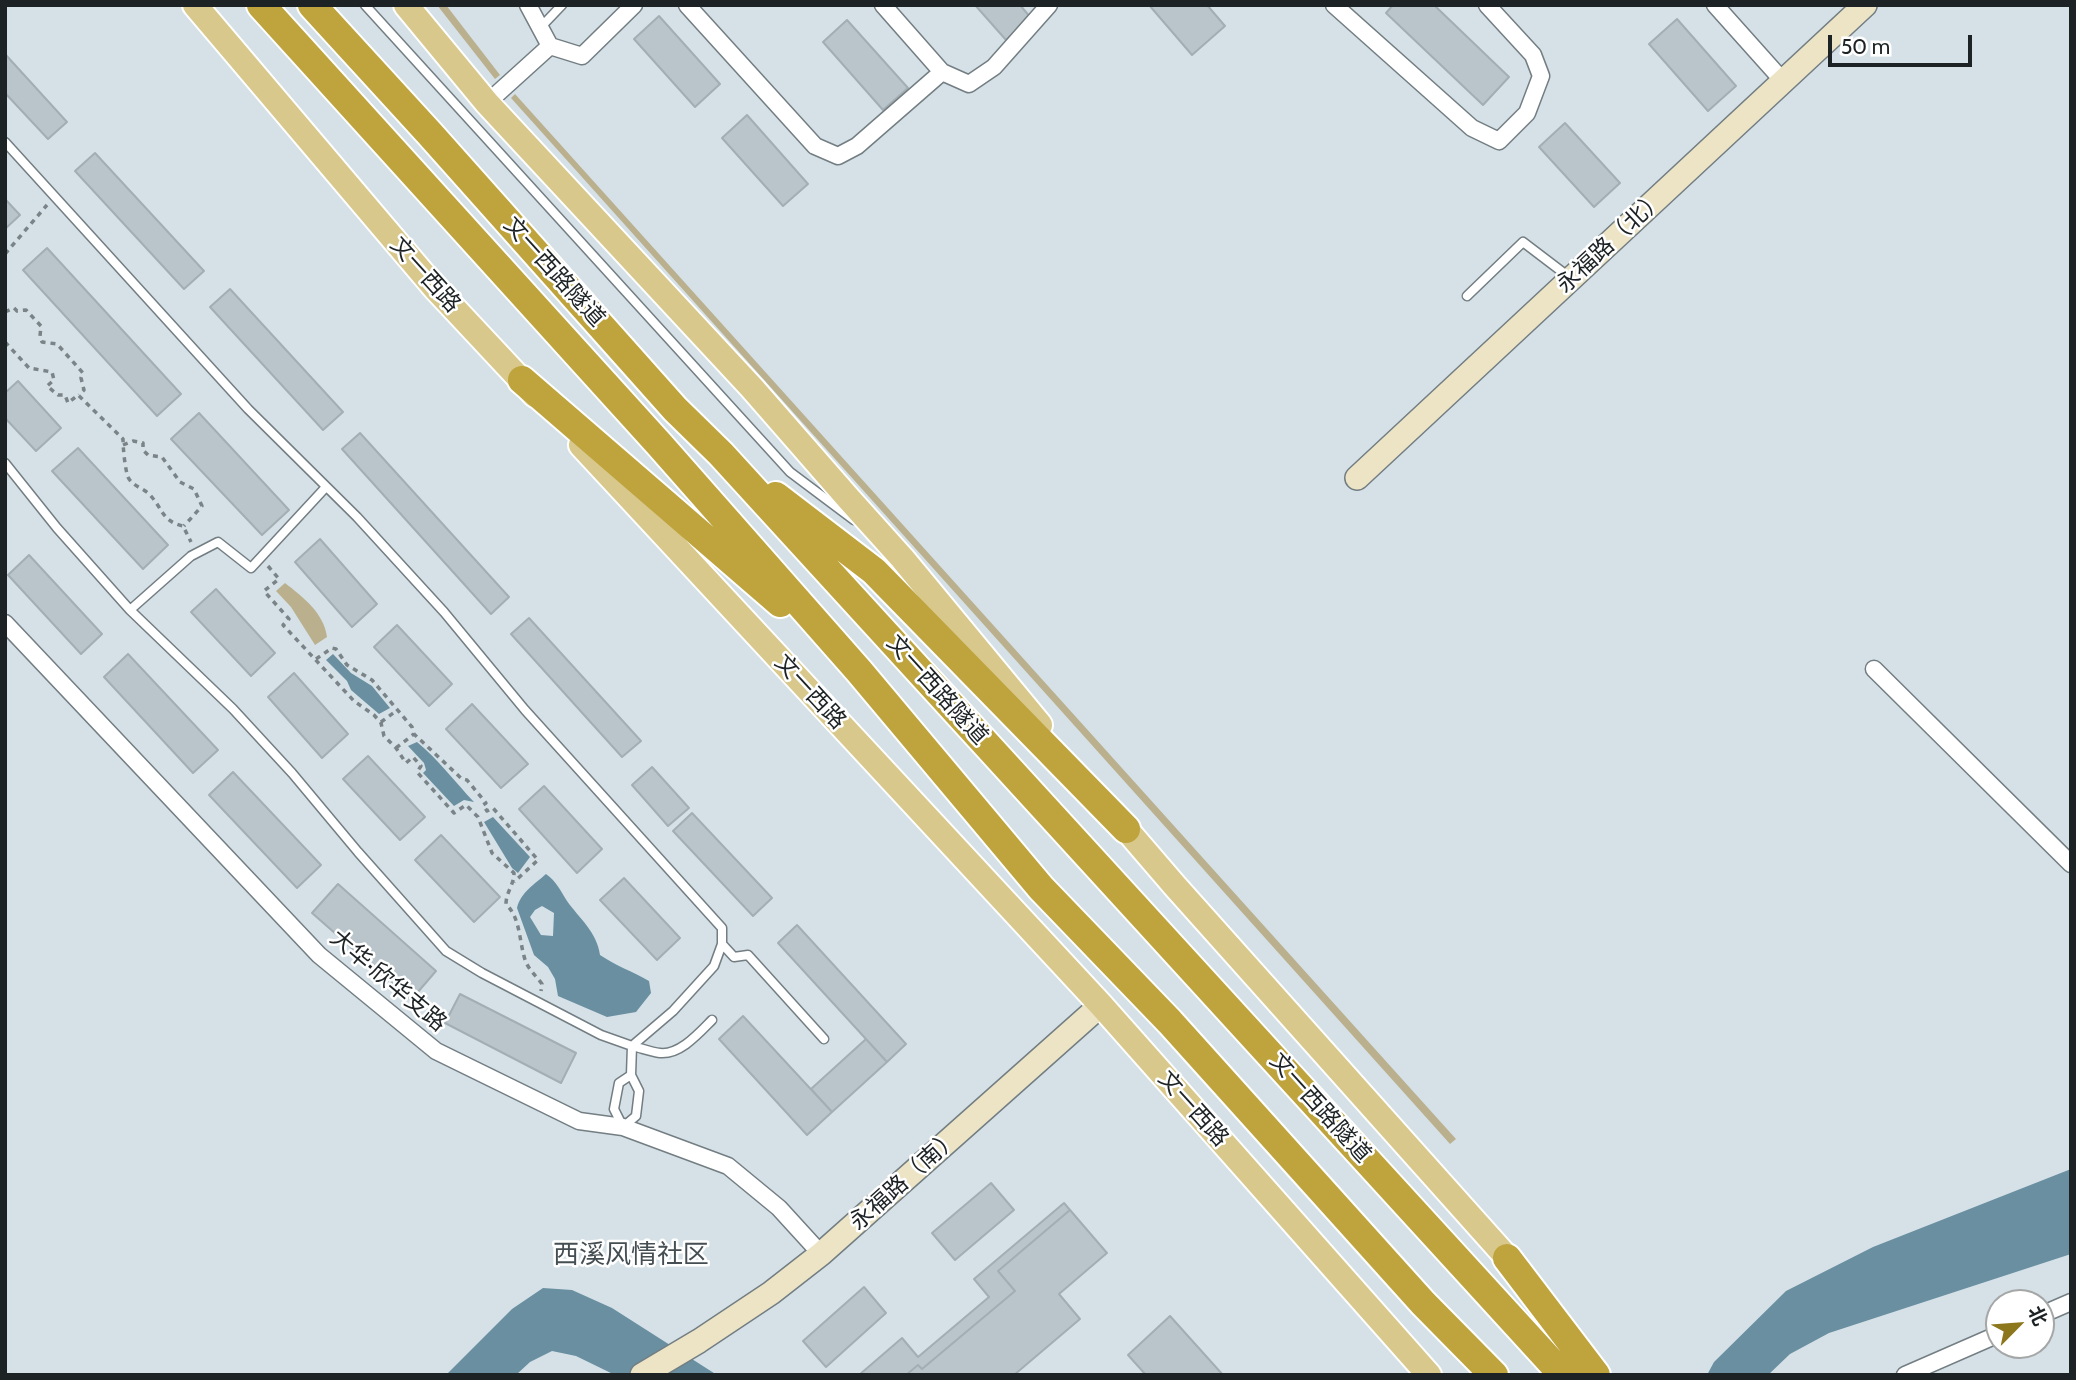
<!DOCTYPE html>
<html>
<head>
<meta charset="utf-8">
<style>
	body { margin:0 }
	#map { position:relative; width:2076px; height:1380px; overflow:hidden; background:#d5e1e7; font-family:Cabin,"Noto Sans SC",sans-serif }
	canvas { display:block }
	.frame { position:absolute; inset:0; border:7px solid #1d2224; pointer-events:none }
	.north { position:absolute; left:1985px; top:1289px; width:70px; height:70px; box-sizing:border-box; background:#fff; border:2px solid #a5a7a7; border-radius:50%; rotate:65deg; font-size:19px; font-weight:700; line-height:28px; text-align:center; color:#1d2224 }
	.north::after { content:''; display:block; margin:auto; width:24px; height:32px; background:#8d771c; clip-path:polygon(50% 0,100% 100%,50% 72%,0 100%) }
	.scale { position:absolute; left:1828px; top:35px; width:144px; height:32px; box-sizing:border-box; border:4px solid #1d2224; border-top:0; padding-left:9px; font-size:21px; line-height:24px; white-space:nowrap; color:#1d2224; -webkit-text-stroke:5px #fff; paint-order:stroke }
</style>
</head>
<body>
<div id="map">
<canvas width="2076" height="1380"></canvas>
<div class="frame"></div>
<div class="north">北</div>
<div class="scale">50 m</div>
</div>
<script>
const g = document.querySelector('canvas').getContext('2d');
g.lineJoin = 'round';
function fill(path, color) {
  g.fillStyle = color;
  g.fill(path, 'evenodd');
}
function stroke(path, color, width, dash) {
  g.strokeStyle = color;
  g.lineWidth = width;
  g.lineCap = dash ? 'butt' : 'round';
  g.setLineDash(dash || []);
  g.stroke(path);
}
function label(font, color, halo, rows, align = 'center') {
  g.font = font + ' Cabin,"Noto Sans SC",sans-serif';
  g.lineWidth = 5;
  g.setLineDash([]);
  g.textBaseline = 'middle';
  g.strokeStyle = halo;
  g.fillStyle = color;
  for (const [text, x, y, turn = 0] of rows) {
    g.save();
    g.translate(x, y);
    g.rotate((+turn || 0) * Math.PI / 180);
    g.textAlign = isNaN(turn) ? turn : align;
    if (halo) g.strokeText(text, 0, 0);
    g.fillText(text, 0, 0);
    g.restore();
  }
}
fill(new Path2D(`
	M437 5H446L500 75 495 79Z
	M515 94 1456 1139 1450 1144 511 98Z
	M285 583C303 597 324 613 327 637L315 645 291 607 276 591Z`), '#bab08e');
fill(new Path2D(`
	M333 654 351 673 372 686 390 708 379 714 351 690 347 681 326 660Z
	M417 742C438 759 455 782 474 802L464 800 454 806 423 773 426 770 424 763 408 746Z
	M493 817 530 857 518 873 512 868 484 822Z
	M546 874C557 882 560 890 567 901 579 918 597 932 600 955 616 966 632 971 649 981L651 993 636 1012 607 1017 558 996 555 979 548 967 534 955 517 908C521 892 535 884 546 874ZM542 906 554 913 553 936 541 935 530 917 535 910Z
	M2071 1169V1254L1829 1333 1790 1354 1768 1375H1707L1714 1362 1786 1291 1873 1247Z
	M543 1288 572 1290 612 1308 717 1375H615L576 1356 552 1351 530 1362 516 1375H446L512 1309Z`), '#698fa1');
const building = new Path2D(`
	M975 5H1020L1031 18 1006 40Z
	M1149 5H1207L1225 26 1192 55Z
	M1393 5H1434L1509 77 1483 105 1386 13Z
	M659 16 720 84 695 107 634 39Z
	M1677 19 1736 86 1708 111 1649 44Z
	M847 20 908 88 883 110 823 42Z
	M5 54 67 122 48 139 5 93Z
	M747 115 808 184 783 206 722 138Z
	M1565 123 1620 183 1594 207 1539 147Z
	M95 153 204 271 184 289 75 171Z
	M5 199 20 215 5 229Z
	M47 248 181 394 157 416 23 270Z
	M230 289 343 412 323 430 210 307Z
	M18 381 61 428 36 451 5 418V393Z
	M199 413 289 510 262 535 171 439Z
	M360 433 509 597 491 614 342 449Z
	M78 448 168 545 143 569 52 471Z
	M320 539 377 604 352 627 295 562Z
	M29 555 102 634 81 654 8 575Z
	M216 589 275 653 251 676 191 612Z
	M529 618 641 741 622 757 511 634Z
	M397 625 452 684 429 706 374 647Z
	M128 654 218 750 193 773 104 677Z
	M294 673 348 734 322 758 268 697Z
	M472 704 528 764 501 788 446 729Z
	M368 756 425 817 400 840 343 779Z
	M652 767 689 808 668 826 632 785Z
	M233 772 321 865 297 888 209 795Z
	M544 786 602 849 577 873 519 809Z
	M692 813 772 898 753 916 673 831Z
	M441 835 500 897 474 922 415 860Z
	M624 878 680 938 657 960 600 900Z
	M338 884 436 971 411 1000 312 913Z
	M797 925 906 1044 887 1062 778 943Z
	M460 994 576 1053 561 1083 445 1023Z
	M743 1016 832 1112 807 1135 719 1039Z
	M866 1039 887 1062 832 1112 811 1089Z
	M991 1183 1014 1210 955 1260 932 1233Z
	M1064 1203 1070 1210 998 1271 1015 1291 922 1369 918 1365 906 1375H859L902 1338 918 1357 989 1297 974 1279Z
	M1070 1210 1107 1253 1059 1294 1080 1319 1014 1375H906L918 1365 922 1369 1015 1291 998 1271Z
	M864 1287 886 1313 826 1367 803 1341Z
	M1170 1316 1223 1375H1146L1128 1355Z`);
fill(building, '#b9c5cb');
stroke(building, '#a3aeb4', 2);
const lane = new Path2D(`
	M365 5 790 472 854 520
	M540 28 562 5
	M5 142 248 409 357 517 444 612 525 710 722 928V944L714 966 673 1011 632 1046C641 1048 651 1052 660 1053 680 1055 699 1033 712 1020
	M1467 296 1523 242 1569 277
	M5 463 57 528 130 610 233 709 292 773 358 852 446 951 482 973 601 1035 632 1046 631 1075 639 1091 636 1116 623 1127 614 1109 619 1083 631 1075
	M130 610 191 556 218 542 251 568 326 487
	M722 944 734 957 748 955 824 1039`);
const street = new Path2D(`
	M687 5 815 146 838 156 857 146 942 72
	M883 5 942 72 969 84 994 67 1049 5
	M1334 5 1472 128 1499 141 1527 113 1541 76 1533 55 1487 5
	M1715 5 1783 81
	M550 46 582 56 634 5
	M487 103 550 46 528 5
	M5 623 319 955 436 1051 579 1121 623 1127 728 1166 779 1208 821 1254
	M1874 669 2071 864
	M2041 1315 2071 1302
	M1905 1375 1999 1334`);
const secondary = new Path2D(`
	M1357 478 1865 5
	M642 1375 699 1341 771 1293 821 1254 1101 1005`);
const primary = new Path2D(`
	M195 5 435 288 535 395
	M406 5 487 103 752 388 848 498 902 558 1040 725
	M581 445 1101 1005 1429 1375
	M1114 815 1175 886 1520 1272`);
const highway = new Path2D(`
	M261 5 659 444 859 671 1041 888 1170 1022 1423 1303 1494 1375
	M312 5 430 134 675 409 721 454 1563 1375
	M522 380 780 603
	M776 496 874 571 1126 829
	M1507 1258 1596 1375`);
stroke(lane, '#737e83', 11);
stroke(street, '#737e83', 19);
stroke(secondary, '#737e83', 26);
stroke(primary, '#fff', 28);
stroke(highway, '#fff', 32);
stroke(new Path2D(`
	M5 254 47 205
	M5 312 14 308 17 311 26 310 41 326 40 336 42 342 57 344 83 373 81 378 84 390 79 395
	M5 342 29 368 52 372 54 380 47 386 58 395H65L68 403 78 395 123 439C123 448 125 469 128 477 132 486 143 488 149 494 163 508 161 521 183 526L191 542
	M123 445 133 441 143 443V450L148 455 162 457 180 482 194 489 202 506 184 526
	M268 566 279 579 264 591 289 619 283 625 354 701 374 715 381 723 384 736 396 748 406 763 413 757 421 766 417 772 454 813 466 805 478 817 492 853 514 873C514 885 506 892 506 904 520 918 519 938 524 956 527 969 535 974 542 984L541 991
	M316 659 332 648 336 649 347 665 372 680 412 727 414 734 462 779 467 780 486 803 483 805 487 811 493 808 538 860 514 882
	M381 722 396 711
	M396 748 414 734`), '#7a8387', 3.5, [5, 5]);
stroke(lane, '#fff', 8);
stroke(street, '#fff', 16);
stroke(secondary, '#ece4c5', 23);
stroke(primary, '#d9c88b', 24);
stroke(highway, '#bfa43d', 28);
label('23px', '#1d2224', '#fff', [
	["永福路（北）",1611,242,-43],
	["文一西路隧道",554,272,48],
	["文一西路",425,275,48],
	["文一西路隧道",937,690,48],
	["文一西路",810,692,47],
	["大华·欣华支路",388,981,40],
	["文一西路隧道",1320,1108,48],
	["文一西路",1193,1109,48],
	["永福路（南）",905,1180,-42]
]);
label('26px', '#444e53', '#fff', [
	["西溪风情社区",631,1255]
]);
</script>
</body>
</html>
